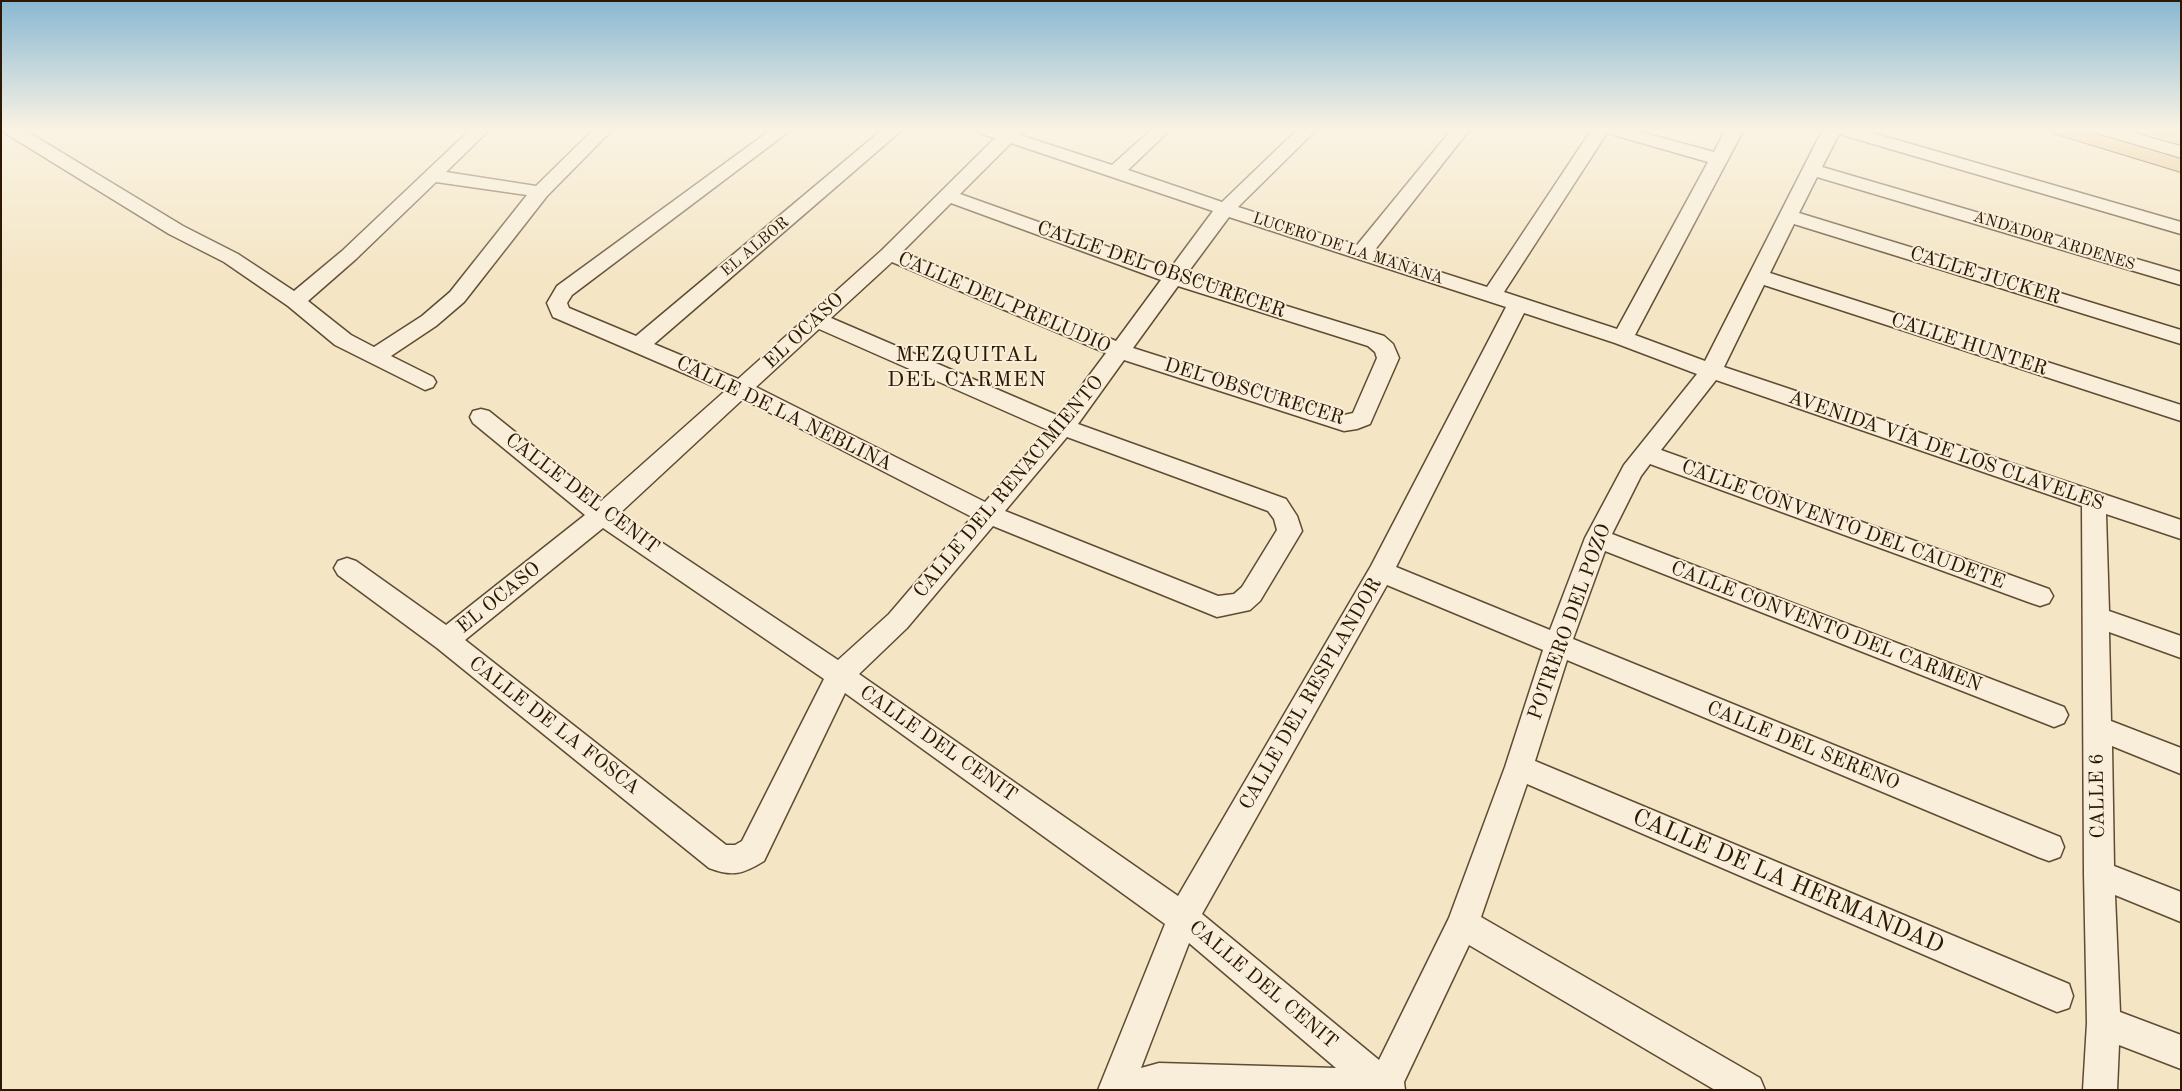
<!DOCTYPE html>
<html>
<head>
<meta charset="utf-8">
<style>
	body { margin:0 }
	#map { position:relative; width:2182px; height:1091px; overflow:hidden; background:#f4e5c4; font-family:"Old Standard TT",serif }
	canvas { display:block }
	.frame { position:absolute; inset:0; border:2px solid #2d1803; pointer-events:none }
</style>
</head>
<body>
<div id="map">
<canvas width="2182" height="1091"></canvas>
<div class="frame"></div>
</div>
<script>
const g = document.querySelector('canvas').getContext('2d');
g.lineJoin = 'round';
function stroke(path, color, width, dash) {
  g.strokeStyle = color;
  g.lineWidth = width;
  g.lineCap = dash ? 'butt' : 'round';
  g.setLineDash(dash || []);
  g.stroke(path);
}
function fill(path, color) {
  g.fillStyle = color;
  g.fill(path, 'evenodd');
}
function label(font, color, halo, rows, align = 'center') {
  g.font = font + ' "Old Standard TT",serif';
  g.lineWidth = 4;
  g.setLineDash([]);
  g.textBaseline = 'middle';
  g.strokeStyle = halo;
  g.fillStyle = color;
  for (const [text, x, y, turn = 0] of rows) {
    g.save();
    g.translate(x, y);
    g.rotate((+turn || 0) * Math.PI / 180);
    g.textAlign = isNaN(turn) ? turn : align;
    if (halo) g.strokeText(text, 0, 0);
    g.fillText(text, 0, 0);
    g.restore();
  }
}
const minor = new Path2D(`
	M2 129H23L183 226 238 254 294 291 342 251 471 129H490L446 172 536 186 594 129H613L547 196 464 302 436 326 391 356 433 377 436 382 433 387 425 390 335 345 288 306 224 262 169 234 5 133ZM436 182 527 195 450 292 422 316 374 347 351 335 308 301 356 259Z
	M772 129H792L572 295 567 303 569 308 636 336 883 129H903L654 344 738 379 882 250 995 138 979 133 976 129H1024L1020 135 1112 165 1152 129H1171L1128 170 1222 202 1298 129H1317L1238 207 1357 245 1452 129H1470L1374 251 1487 287 1592 129H1630L1714 152 1726 129H1744L1635 335 1705 361 1823 129H1859L2181 222V234L1839 134 1822 167 2181 272V285L1817 177 1799 213 2181 330V344L1794 224 1770 273 2181 405V421L1764 285 1724 367 2181 520V539L2106 514 2109 611 2181 636V658L2109 632 2111 721 2181 748V774L2112 746 2114 866 2181 892V922L2115 895 2120 1012 2181 1035V1069L2119 1045 2117 1090H2083L2087 1023 2084 874 2082 506 1716 380 1661 450 2049 589 2053 596 2049 603 2040 606 2031 603 1650 464 1641 476 1612 534 2064 707 2068 715 2064 723 2054 727 2044 723 1605 551 1573 639 2060 837 2064 847 2060 857 2049 861 2038 857 1567 660 1535 761 2069 984 2073 996 2069 1008 2057 1012 1527 784 1481 917 1760 1078 1765 1090H1715L1469 945 1404 1082 1405 1090H1098L1165 924 845 693 764 861C743 874 733 877 709 868L437 648 338 575 334 568 338 561 347 558 356 561 446 625 585 515 473 423 470 417 473 411 481 409 489 411 601 501 725 391 553 317 547 303 557 286ZM1607 133 1708 162 1617 329 1504 292ZM1011 143 1213 211 1170 269 960 194ZM951 203 1161 280 1116 341 902 252ZM1229 217 1506 307 1371 566 1178 896 859 674 907 628 993 526 1217 617 1250 610 1260 601 1302 531 1297 516 1286 499 1078 424 1124 360 1344 431 1357 429 1370 424 1399 358 1393 344 1384 336 1186 275ZM892 262 1106 353 1059 416 831 318ZM1178 286 1368 346 1375 352 1377 358 1353 413 1344 415 1133 348ZM1524 313 1615 343 1697 374 1624 465 1585 538 1550 630 1396 567ZM819 329 1048 430 985 502 756 387ZM743 399 972 517 889 614 838 660 619 514ZM1067 437 1268 511 1274 519 1277 530 1242 587 1234 594 1218 596 1005 511ZM603 528 824 679 742 841 735 845H726L465 640ZM1387 585 1543 650 1505 767 1449 918 1379 1060 1202 914ZM1189 943 1336 1068 1159 1063 1141 1068Z`);
const major = new Path2D(`
	M2050 129H2080L2181 159V172L2053 133Z
	M2135 129H2166L2181 133V145L2138 133Z`);
stroke(minor, '#5f4b33', 3);
stroke(major, '#2d1803', 2);
fill(minor, '#f8eed9');
fill(major, '#eac282');
const sky = g.createLinearGradient(0, 0, 0, 281);
sky.addColorStop(0, '#89b8d3');
sky.addColorStop(0.46, '#faf3e4');
sky.addColorStop(1, '#faf3e400');
g.fillStyle = sky;
g.fillRect(0, 0, 2182, 281);
label('16px', '#2d1803', '#f8eed9', [
	["ANDADOR ARDENES",2054,241,17],
	["EL ALBOR",755,247,-40],
	["LUCERO DE LA MAÑANA",1348,249,18]
]);
label('20px', '#2d1803', '#f8eed9', [
	["CALLE DEL OBSCURECER",1161,270,19],
	["CALLE JUCKER",1985,276,17],
	["CALLE DEL PRELUDIO",1004,303,23],
	["EL OCASO",804,331,-43],
	["CALLE HUNTER",1969,345,18],
	["DEL OBSCURECER",1254,392,17],
	["CALLE DE LA NEBLINA",784,414,26],
	["AVENIDA VÍA DE LOS CLAVELES",1946,451,19],
	["CALLE DEL RENACIMIENTO",1009,487,-50],
	["CALLE DEL CENIT",582,494,37],
	["CALLE CONVENTO DEL CAUDETE",1843,525,20],
	["EL OCASO",499,598,-39],
	["POTRERO DEL POZO",1570,622,-70],
	["CALLE CONVENTO DEL CARMEN",1826,627,21],
	["CALLE DEL RESPLANDOR",1311,694,-60],
	["CALLE DE LA FOSCA",554,726,38],
	["CALLE DEL CENIT",938,744,35],
	["CALLE DEL SERENO",1803,746,22],
	["CALLE 6",2098,796,-91],
	["CALLE DEL CENIT",1263,985,40]
]);
g.letterSpacing = '1px';
label('22px', '#2d1803', '#f8eed9', [
	["MEZQUITAL",967,355],
	["DEL CARMEN",967,380]
]);
g.letterSpacing = '0px';
label('24px', '#2d1803', '#f8eed9', [
	["CALLE DE LA HERMANDAD",1788,882,23]
]);
</script>
</body>
</html>
